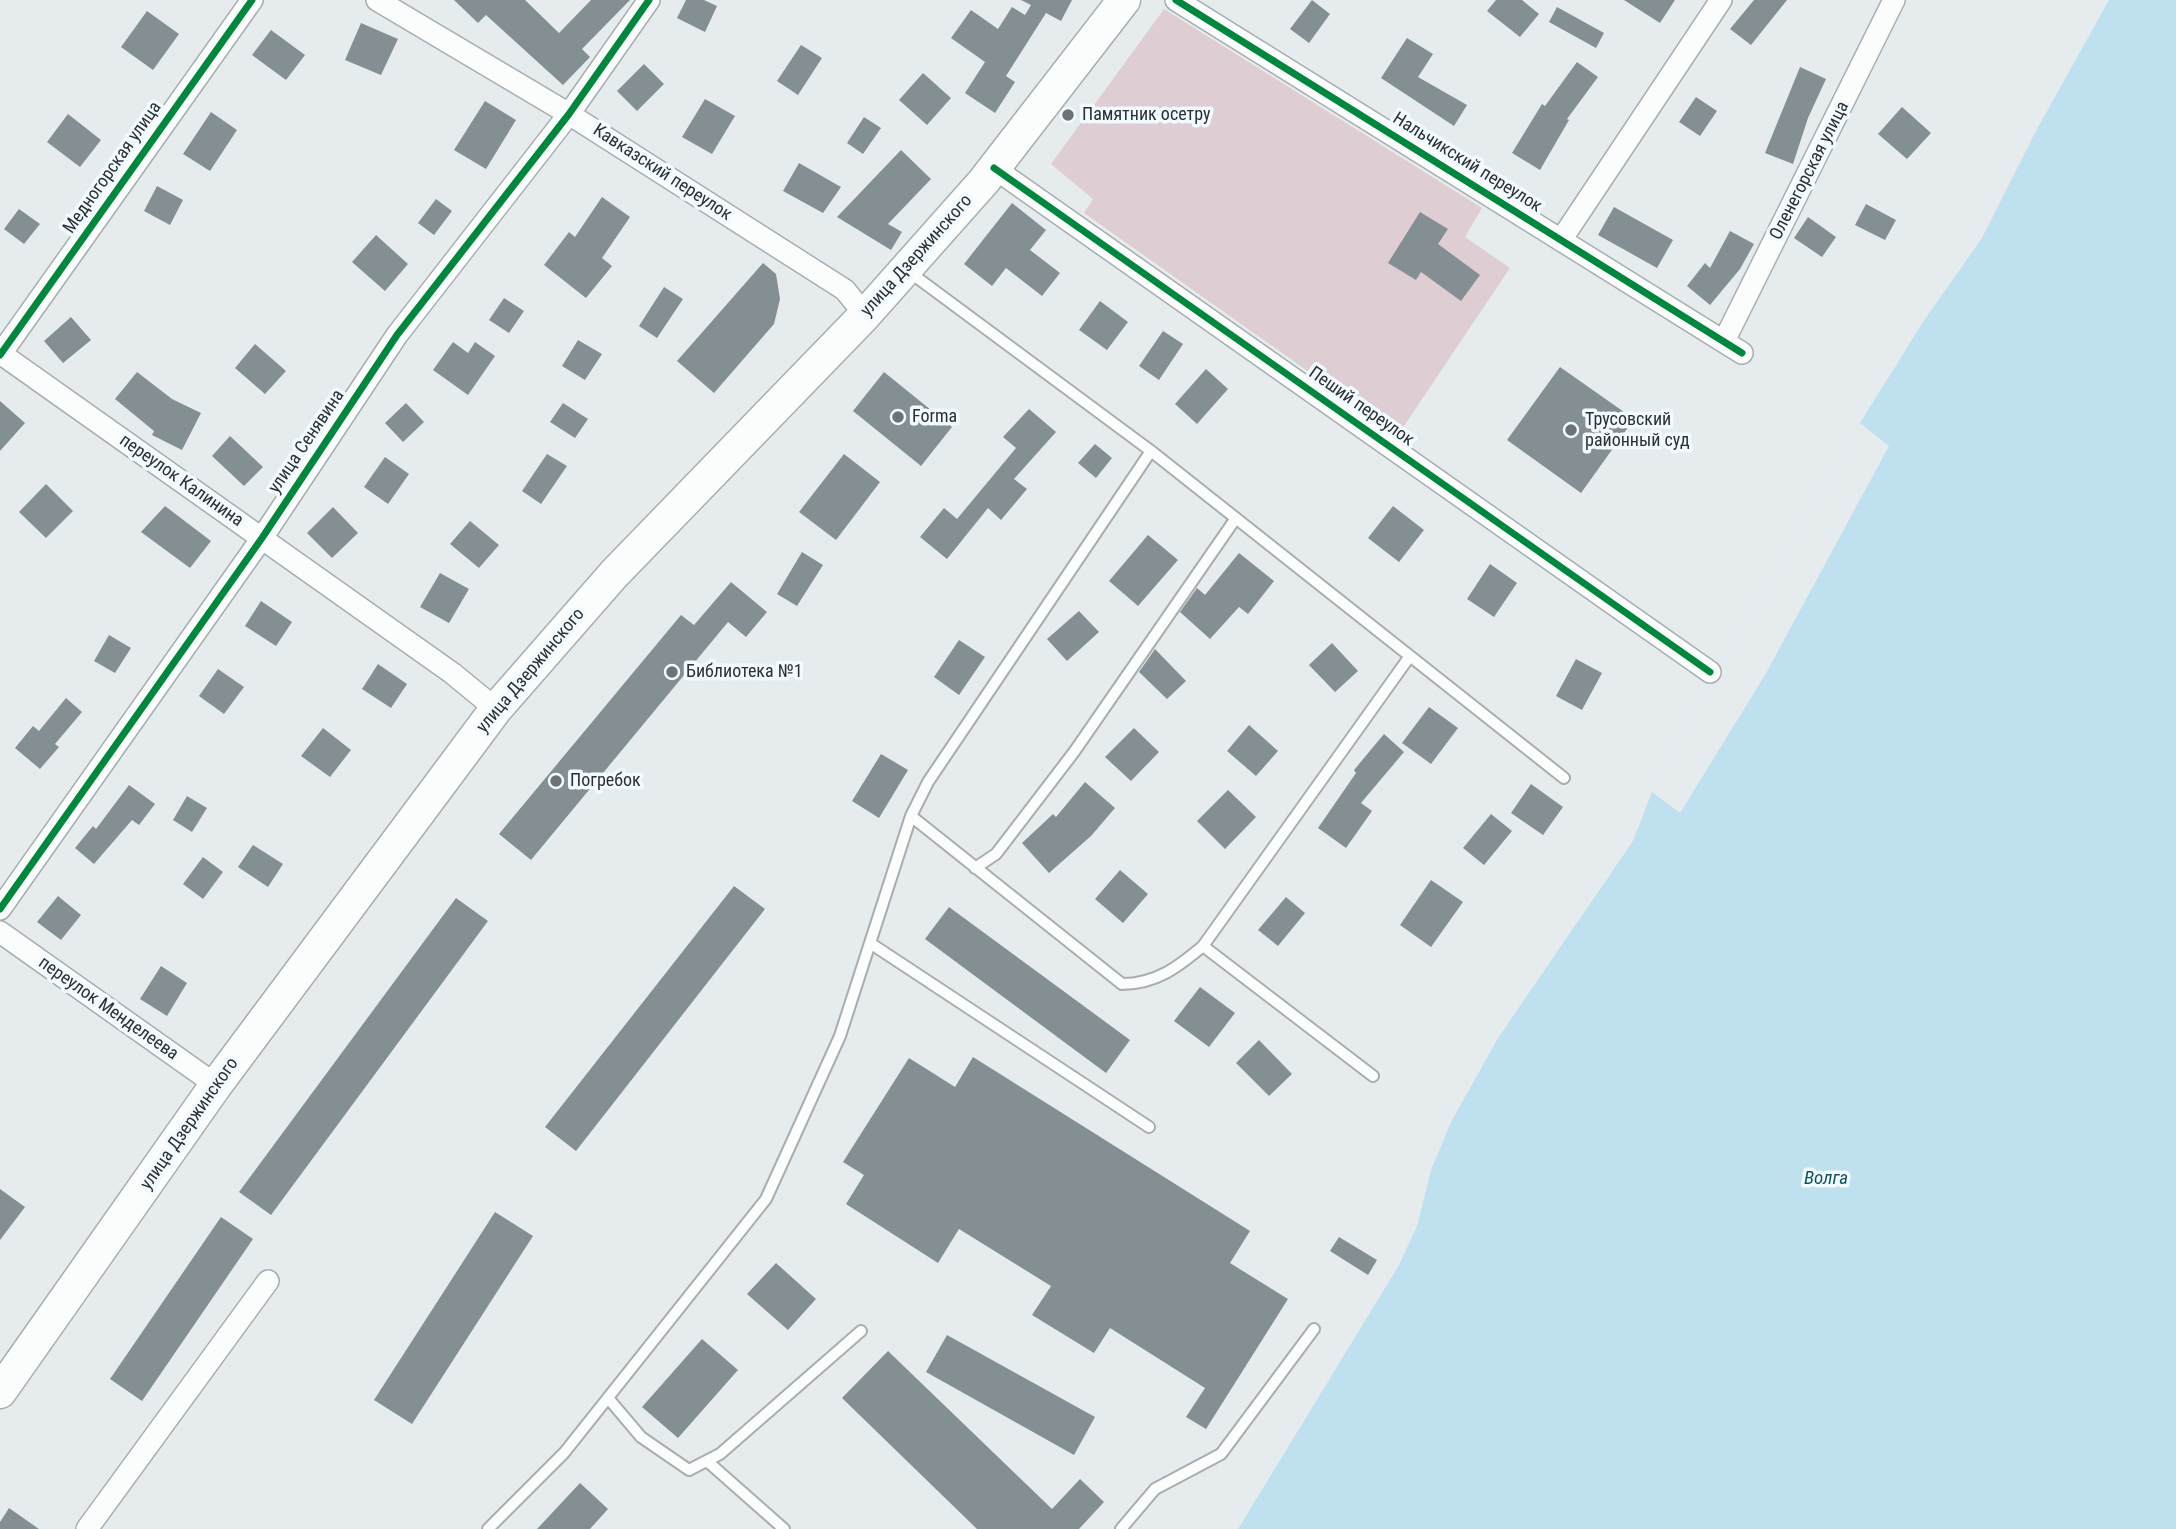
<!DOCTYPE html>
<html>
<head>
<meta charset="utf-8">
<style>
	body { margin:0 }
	canvas { display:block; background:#e6ecee }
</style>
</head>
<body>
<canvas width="2176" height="1529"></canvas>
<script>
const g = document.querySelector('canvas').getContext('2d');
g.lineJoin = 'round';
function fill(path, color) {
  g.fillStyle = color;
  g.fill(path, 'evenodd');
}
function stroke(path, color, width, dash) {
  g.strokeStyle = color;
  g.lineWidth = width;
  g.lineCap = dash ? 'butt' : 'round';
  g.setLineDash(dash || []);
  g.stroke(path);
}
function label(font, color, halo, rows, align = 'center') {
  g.font = font + ' "Roboto Condensed",sans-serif';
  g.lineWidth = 7;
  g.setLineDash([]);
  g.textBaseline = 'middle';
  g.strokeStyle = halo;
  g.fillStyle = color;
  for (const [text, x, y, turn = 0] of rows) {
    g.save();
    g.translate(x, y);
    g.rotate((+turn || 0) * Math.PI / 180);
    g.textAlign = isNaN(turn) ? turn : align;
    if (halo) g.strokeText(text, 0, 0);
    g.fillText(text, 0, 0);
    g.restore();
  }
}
fill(new Path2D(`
	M1164 9 1482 208 1465 237 1510 268 1398 435 1084 213 1093 199 1051 164Z`), '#deced3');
fill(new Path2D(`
	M2109 0H2176V1529H1238L1399 1265 1417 1226 1431 1170 1451 1122 1498 1038 1633 841 1652 792 1681 734 1860 423 1923 322 1982 238 2037 129Z`), '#bfe1ef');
fill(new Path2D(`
	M1860 423 1889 446 1765 675 1680 813 1652 792 1681 734Z`), '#e6ecee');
fill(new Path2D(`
	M454 0H525L559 33 591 0H630L582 49 590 57 563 85 486 15 478 23Z
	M686 0H704L717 6 705 32 677 18Z
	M1021 0H1072L1061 21 1046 13 1006 76 1015 82 995 113 965 93 985 62 951 38 971 10 998 29 1012 7 1025 15 1031 5Z
	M1312 0 1330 14 1309 43 1290 29Z
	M1496 0H1522L1539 14 1520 37 1487 11Z
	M1624 0H1675L1660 23Z
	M1754 0H1787L1751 45 1730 29Z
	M1557 7 1604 33 1596 48 1549 22Z
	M147 11 179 34 153 70 121 47Z
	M361 23 398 39 381 75 345 60Z
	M271 30 305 55 286 80 252 55Z
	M1407 38 1433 54 1418 77 1467 105 1454 126 1381 78Z
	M801 45 822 58 798 95 777 81Z
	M1577 62 1598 77 1567 119 1569 120 1540 170 1512 153 1542 104 1545 106Z
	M644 64 664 84 637 111 617 91Z
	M1800 67 1826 79 1808 118 1793 164 1765 153Z
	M923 73 951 98 927 125 899 100Z
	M1696 97 1717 111 1700 136 1679 122Z
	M705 99 735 116 712 154 682 137Z
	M485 101 516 120 486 169 454 150Z
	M1902 107 1931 133 1907 159 1878 134Z
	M211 112 237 130 210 171 183 154Z
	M68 114 101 140 80 167 47 142Z
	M864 117 881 128 863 154 847 143Z
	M901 150 931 179 888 224 902 232 891 250 837 217Z
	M799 163 841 187 823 213 783 191Z
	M157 186 183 200 170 225 144 211Z
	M602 197 630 217 602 258 612 266 586 298 544 265 569 232 575 237Z
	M436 199 452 211 434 235 418 223Z
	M1012 203 1046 230 1030 250 1060 273 1042 296 1006 268 992 286 964 264Z
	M1866 204 1896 220 1885 240 1855 225Z
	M1614 207 1673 240 1657 268 1598 235Z
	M19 209 40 224 24 244 4 229Z
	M1420 212 1448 229 1438 244 1480 275 1461 301 1421 272 1416 280 1388 263Z
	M1808 217 1836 237 1822 257 1794 238Z
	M1730 231 1754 244 1740 269 1710 305 1687 286 1705 263 1710 268Z
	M376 235 408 264 385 291 352 262Z
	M763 263 776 274 780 299 774 324 714 393 677 361Z
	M664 287 683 299 657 338 639 326Z
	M504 298 524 311 509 333 489 320Z
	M1100 301 1128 322 1107 350 1079 330Z
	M71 317 91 340 63 363 44 341Z
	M1163 331 1183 344 1159 380 1139 366Z
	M578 340 602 354 585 380 562 366Z
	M453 342 468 353 475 342 495 356 468 395 433 370Z
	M255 344 286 371 265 394 235 368Z
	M1560 367 1634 419 1581 493 1507 440Z
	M1206 369 1228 389 1197 424 1175 404Z
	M137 372 172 399 201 413 182 450 152 435 154 431 115 399Z
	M884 372 952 427 921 466 853 411Z
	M0 401 25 423 0 451Z
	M406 403 424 422 403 442 385 423Z
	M563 403 588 419 575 438 550 422Z
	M1029 409 1056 432 1014 479 1027 489 1001 520 988 508 947 559 920 537 944 508 957 519 1016 448 1003 437Z
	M230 436 263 467 244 486 212 456Z
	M1095 444 1112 458 1096 478 1078 463Z
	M547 454 567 466 541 504 522 491Z
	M844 454 880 482 836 540 799 512Z
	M385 457 409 474 388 504 364 487Z
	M46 484 73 511 46 538 19 512Z
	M165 506 211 541 190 568 141 532Z
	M1393 506 1424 530 1399 562 1368 538Z
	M333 507 358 533 332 558 307 533Z
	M470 521 499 545 479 568 450 544Z
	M1148 535 1178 560 1138 606 1109 581Z
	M802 552 823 565 797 606 777 594Z
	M1239 553 1274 581 1248 614 1239 607 1210 639 1180 612 1197 588 1205 595Z
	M1490 564 1517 583 1494 617 1467 599Z
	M440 573 469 589 449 623 420 607Z
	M731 582 767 612 746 637 728 622 531 860 499 834 681 615 694 625Z
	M261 601 292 622 276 646 245 626Z
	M1079 611 1099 632 1067 661 1047 639Z
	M109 635 131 648 115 673 94 661Z
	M959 640 985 657 959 695 934 677Z
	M1332 643 1358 671 1335 692 1309 665Z
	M1155 649 1186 681 1167 699 1139 672Z
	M1576 659 1602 673 1582 710 1556 696Z
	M378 664 407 684 391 708 362 689Z
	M218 669 244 687 224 714 199 696Z
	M66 698 82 712 55 744 59 747 40 769 15 748 33 726 39 731Z
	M1429 707 1458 728 1431 764 1402 743Z
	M1249 725 1278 751 1256 776 1227 751Z
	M323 728 351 750 330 777 301 756Z
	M1134 728 1159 752 1131 781 1105 757Z
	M1384 734 1404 752 1361 803 1372 811 1346 848 1318 828 1356 773 1354 770Z
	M881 754 908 770 879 818 852 801Z
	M1085 782 1115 808 1091 836 1049 873 1022 843 1053 814 1056 817Z
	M1531 784 1563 807 1543 835 1511 813Z
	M129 785 155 804 139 825 132 820 94 864 75 848 93 826 96 829Z
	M1228 790 1256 817 1225 849 1197 821Z
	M187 796 207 808 192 832 173 820Z
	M1491 814 1512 831 1484 865 1463 848Z
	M253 845 283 864 268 887 238 867Z
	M203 857 223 872 203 899 183 884Z
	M1120 870 1148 894 1123 923 1095 899Z
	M1431 880 1463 902 1431 947 1400 925Z
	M734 886 765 909 576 1151 545 1127Z
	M58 896 81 915 61 940 37 922Z
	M1286 897 1305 913 1278 946 1258 930Z
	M456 898 488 921 271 1215 239 1192Z
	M949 907 1130 1040 1106 1073 925 939Z
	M161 966 187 983 167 1016 140 999Z
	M1200 987 1235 1013 1209 1047 1174 1021Z
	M1259 1040 1292 1074 1269 1096 1236 1063Z
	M973 1057 1250 1231 1230 1263 1288 1299 1206 1429 1186 1417 1205 1388 1110 1328 1094 1353 1032 1315 1051 1286 959 1229 938 1263 846 1204 864 1175 843 1162 909 1058 955 1087Z
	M0 1189 25 1207 0 1240Z
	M495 1212 533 1236 412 1424 374 1400Z
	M221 1217 253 1239 142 1401 110 1379Z
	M1339 1237 1377 1260 1368 1275 1330 1251Z
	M776 1263 816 1299 788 1330 747 1294Z
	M947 1335 1095 1417 1074 1455 926 1372Z
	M702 1339 738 1370 678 1438 642 1407Z
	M888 1351 1052 1509 1080 1479 1104 1502 1079 1529H977L842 1398Z
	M580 1483 608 1509 590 1529H537Z
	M9 1508 39 1529H0V1522Z`), '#848f93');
const lane = new Path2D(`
	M908 271 1151 451 1564 778
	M911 816 1122 984C1156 984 1178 967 1203 946L1410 656
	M975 868 996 854 1074 752 1236 518
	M870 943 1149 1127
	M1203 946 1373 1076
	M608 1398 641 1437 689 1470 720 1454 861 1331
	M707 1461 784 1529
	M488 1529 564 1453 766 1199 840 1036 911 816 928 782 1151 451
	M1121 1529 1155 1489 1221 1454 1314 1329`);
const street = new Path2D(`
	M377 0 569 114 845 290 865 315
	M1176 0 1742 353
	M994 168 1710 672
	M1561 240 1721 0
	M1724 341 1894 0
	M0 353 452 673 496 709
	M0 355 252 0
	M0 909 262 538 397 335 569 114 649 0
	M0 932 216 1085
	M87 1529 268 1281`);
const secondary = new Path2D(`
	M0 1392 216 1085 496 709 614 574 865 315 984 181 1124 0`);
stroke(lane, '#a8adaf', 14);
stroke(street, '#a8adaf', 24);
stroke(secondary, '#a8adaf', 35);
stroke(lane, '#fbfcfc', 10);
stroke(street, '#fbfcfc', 21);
stroke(secondary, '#fbfcfc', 32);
stroke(new Path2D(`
	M1176 0 1742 353
	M994 168 1710 672
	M0 355 252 0
	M0 909 262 538 397 335 569 114 649 0`), '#00873e', 7);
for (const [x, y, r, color] of [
	[1068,115,7,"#6d7274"],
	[898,417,7,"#6d7274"],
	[1571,430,7,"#6d7274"],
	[672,672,7,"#6d7274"],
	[556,781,7,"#6d7274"]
]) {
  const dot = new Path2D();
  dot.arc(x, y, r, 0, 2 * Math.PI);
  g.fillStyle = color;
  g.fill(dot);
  stroke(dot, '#f1fafe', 2.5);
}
label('18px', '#2c3032', '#f1fafe', [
	["Памятник осетру",1082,115],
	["Forma",912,417],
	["Трусовский",1585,420],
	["районный суд",1585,441],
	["Библиотека №1",686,672],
	["Погребок",570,781]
], 'left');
label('18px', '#2c3032', '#f1fafe', [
	["Нальчикский переулок",1467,163,32],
	["Медногорская улица",113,168,-55],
	["Оленегорская улица",1810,171,-63],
	["Кавказский переулок",662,173,33],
	["улица Дзержинского",917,256,-48],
	["Пеший переулок",1361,407,35],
	["улица Сенявина",307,442,-56],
	["переулок Калинина",181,481,35],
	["улица Дзержинского",531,671,-50],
	["переулок Менделеева",108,1009,35],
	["улица Дзержинского",190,1124,-55]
]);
label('italic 19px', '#135063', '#f1fafe', [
	["Волга",1826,1179]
]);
</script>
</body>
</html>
